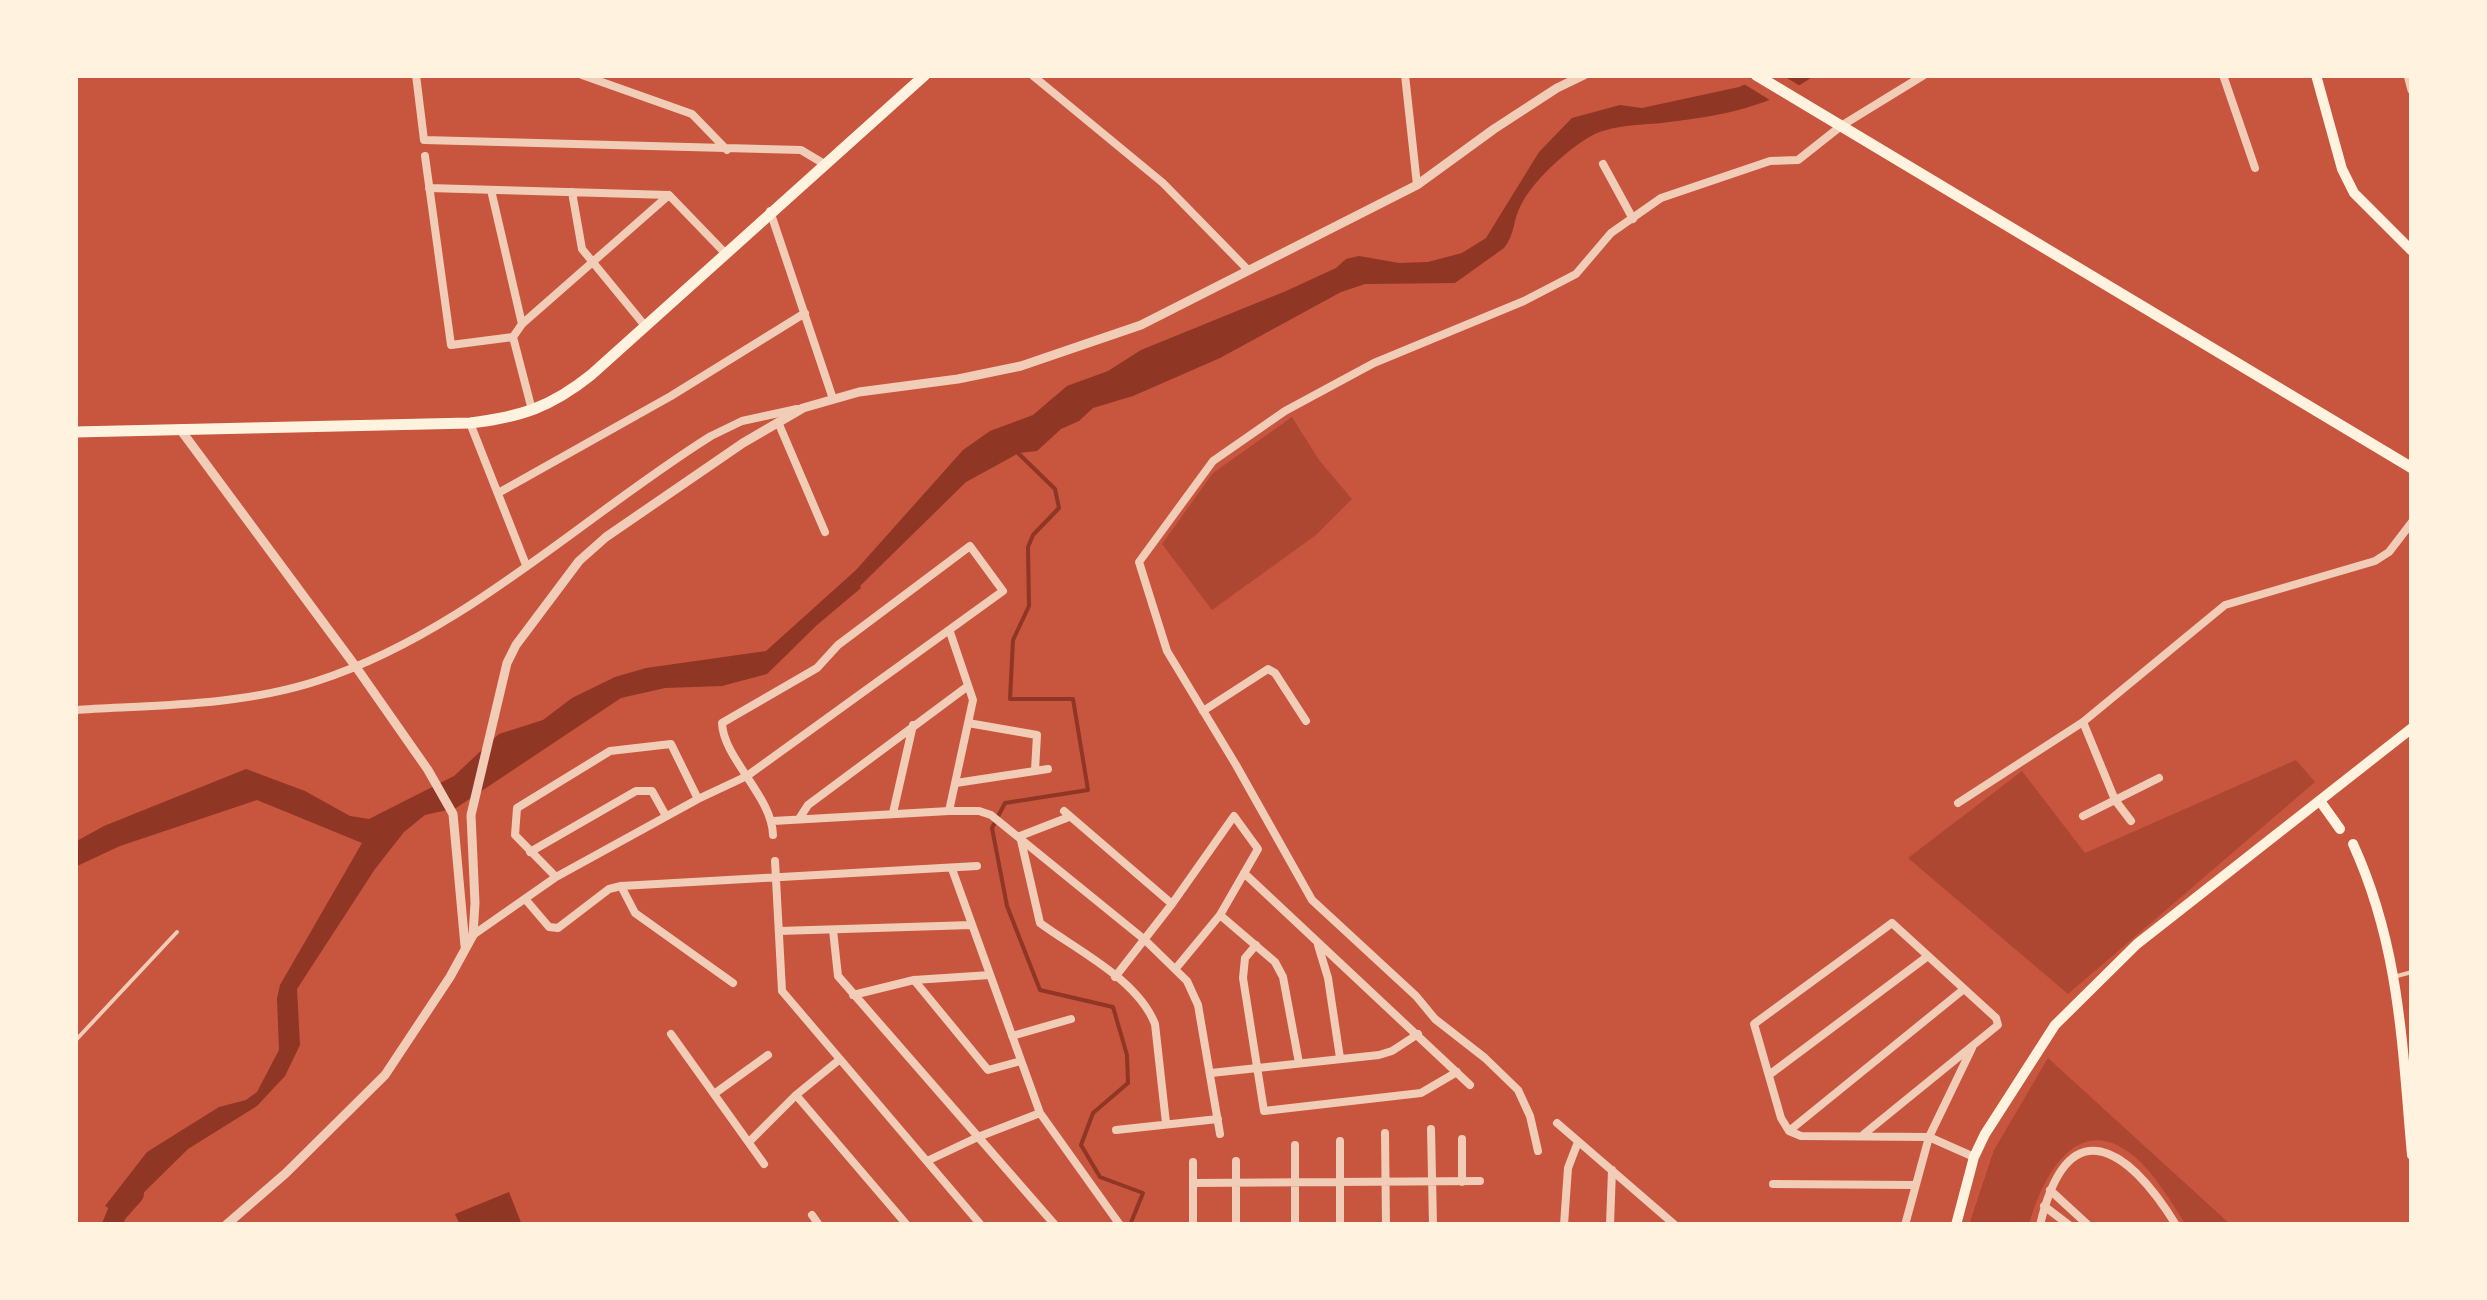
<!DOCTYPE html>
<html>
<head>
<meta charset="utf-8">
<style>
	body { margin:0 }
	#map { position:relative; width:2487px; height:1300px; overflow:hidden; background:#c8553d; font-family:"Noto Sans",sans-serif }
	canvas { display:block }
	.frame { position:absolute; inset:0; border:78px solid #fff3e0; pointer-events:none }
</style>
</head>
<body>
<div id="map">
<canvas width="2487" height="1300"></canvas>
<div class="frame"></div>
</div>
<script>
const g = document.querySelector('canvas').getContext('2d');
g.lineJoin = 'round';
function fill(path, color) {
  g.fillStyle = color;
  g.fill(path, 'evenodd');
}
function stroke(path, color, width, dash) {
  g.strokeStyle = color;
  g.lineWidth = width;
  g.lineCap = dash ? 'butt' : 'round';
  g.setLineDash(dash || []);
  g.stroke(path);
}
fill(new Path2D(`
	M1292 417 1319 460 1352 499 1316 535 1212 610 1162 544 1213 473Z
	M2296 760 2315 782 2068 994 1908 858 2022 771 2085 853Z
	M2048 1058 2231 1225H2186C2171 1202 2155 1174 2134 1156 2077 1109 2042 1177 2029 1225H1969L1994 1150Z`), '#ae4732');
fill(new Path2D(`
	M1767 75H1815C1773 106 1721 116 1669 122 1641 126 1611 123 1586 139 1564 153 1533 181 1521 205 1513 219 1515 235 1504 248L1455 283 1365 284 1341 292 1220 358 1133 396 1093 408 1079 421 1061 429 1037 451 1019 453 966 482 860 586 861 588 817 625 767 674 722 686 665 688 621 698 456 808 425 815 404 832 375 869 297 989 300 1045 285 1076 257 1106 188 1149 121 1215 105 1206 147 1152 219 1107 246 1100 257 1092 279 1050 277 998 280 985 362 843 257 800 120 846 75 867V842L104 826 246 769 305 791 350 816 369 819 454 776 499 734 543 720 572 698 615 677 646 668 766 651 856 570 963 450 990 431 1033 415 1067 386 1108 371 1141 350 1286 291 1336 268 1346 259 1359 256 1399 263 1428 262 1462 253 1486 238 1539 152 1572 118 1620 105 1642 108 1739 87Z
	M509 1192 522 1225H460L455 1214Z`), '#8f3625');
fill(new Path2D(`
	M1757 75H1782L1805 89 1778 105 1739 81Z`), '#c8553d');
stroke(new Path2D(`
	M1017 452 1055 489 1059 508 1033 535 1028 547 1029 606 1013 640 1010 699H1073L1088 790 1005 803 992 828 1007 906 1040 990 1113 1007 1127 1055 1128 1083 1093 1113 1081 1145 1100 1177 1143 1193 1130 1225`), '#8f3625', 4);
stroke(new Path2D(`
	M112 1225 117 1213 134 1194`), '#8f3625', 20);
stroke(new Path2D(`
	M2397 976 2412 972
	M75 1041 177 932`), '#f1ccb7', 4);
stroke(new Path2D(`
	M416 75 424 140 801 150 826 165
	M582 75 692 114 727 150
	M1032 75 1163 183 1248 270
	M1405 75 1417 185
	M2223 75 2255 168
	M425 156 451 345 513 337 522 324 669 195
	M1603 164 1633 219
	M429 188 669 195 726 254
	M491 190 522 324
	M572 192 582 249 646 327
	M770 211 833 399
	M513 337 532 410
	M778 422 825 532
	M470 423 526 565
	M500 492 671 396 805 313
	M75 710C155 705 240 706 317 681 463 634 583 516 711 436L742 421 797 409
	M1203 711 1268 669 1275 673 1306 721
	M2083 722 2115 800 2131 821
	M968 723 1037 735 1035 770
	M956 783 1048 769
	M1958 803 2083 722 2225 605 2375 561 2389 552 2412 522
	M949 811 973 700 950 632
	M1064 811 1172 904
	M893 813 913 725
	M2083 816 2159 778
	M799 819 808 805 968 686
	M773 821 949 811H979L991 815 1145 940 1187 981 1198 1005 1220 1134
	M1020 836 1040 923C1078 951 1137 979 1155 1024L1166 1123
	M1020 836 1069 817
	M530 852 636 791H652L666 816
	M775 861 782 991 981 1225
	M952 869 1040 1113 1120 1225
	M1244 873 1470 1085
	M556 877 515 835 517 808 610 751 671 744 698 799
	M621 886 635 913 733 983
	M526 900 549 927 558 928 609 889 621 886 977 866
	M1220 915 1275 962 1283 977 1299 1063
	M833 930 838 976 1055 1225
	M779 931 972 925
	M473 935 556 877 698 799 747 776 1003 591 970 546 838 645 817 668 722 723C723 758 772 796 773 835
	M1256 945 1245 958 1243 978 1264 1111 1421 1093 1457 1072
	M1318 945 1328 978 1340 1058
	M1115 977 1172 904 1234 816 1258 849 1220 915 1177 967
	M914 980 988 1070 1021 1061
	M853 995 914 980 990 975
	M671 1034 764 1164
	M1012 1036 1071 1019
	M1211 1073 1379 1055 1392 1051 1418 1034
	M1769 1075 1928 956
	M714 1094 768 1055
	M796 1095 907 1225
	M1557 1123 1675 1225
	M1431 1129 1433 1225
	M1116 1130 1218 1119
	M1789 1131 1964 989
	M1385 1133 1386 1225
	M1864 1134 1998 1025 1996 1018 1892 923 1754 1024 1781 1118 1789 1131 1801 1136 1929 1137 1974 1157
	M1462 1139V1182
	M749 1142 796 1095 839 1060
	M1295 1145V1225
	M1538 1151 1530 1116 1518 1090 1485 1058 1435 1019 1416 996 1312 900 1236 765 1167 651 1139 562 1213 461 1285 411 1374 363 1524 301 1576 274 1611 233 1661 198 1770 161 1798 160 1841 126 1924 75
	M927 1161 978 1137 1040 1113
	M1236 1161V1225
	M1193 1162V1225
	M1193 1183 1480 1181
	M1773 1184 1914 1185
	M2050 1190 2088 1225
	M2044 1206 2069 1225
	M812 1215 819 1225
	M1340 1225V1141
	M1564 1225 1568 1168 1578 1142
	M1610 1225 1612 1170
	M1905 1225 1929 1137 1972 1048
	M2040 1225C2068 1107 2128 1147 2176 1225`), '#f1ccb7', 8);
stroke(new Path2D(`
	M2408 75 2412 90
	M180 429 356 667 428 770 453 814 465 946
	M226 1225 286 1173 385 1075 450 977 473 935 475 903 471 815 507 663 516 645 579 561 606 537 743 443 803 408 859 392 958 379 1021 366 1141 325 1417 185 1494 129 1557 88 1584 75`), '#f1ccb7', 9);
stroke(new Path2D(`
	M2316 75 2342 169 2354 193 2412 251
	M2320 801 2340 829
	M2353 844C2400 947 2402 1045 2412 1155
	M1956 1225 1974 1157 1985 1134 2055 1025 2137 944 2412 728`), '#fff3e0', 10);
stroke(new Path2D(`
	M1756 75 2412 468
	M75 432 470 423C521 417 551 407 591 375L925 75`), '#fff3e0', 11);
</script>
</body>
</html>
